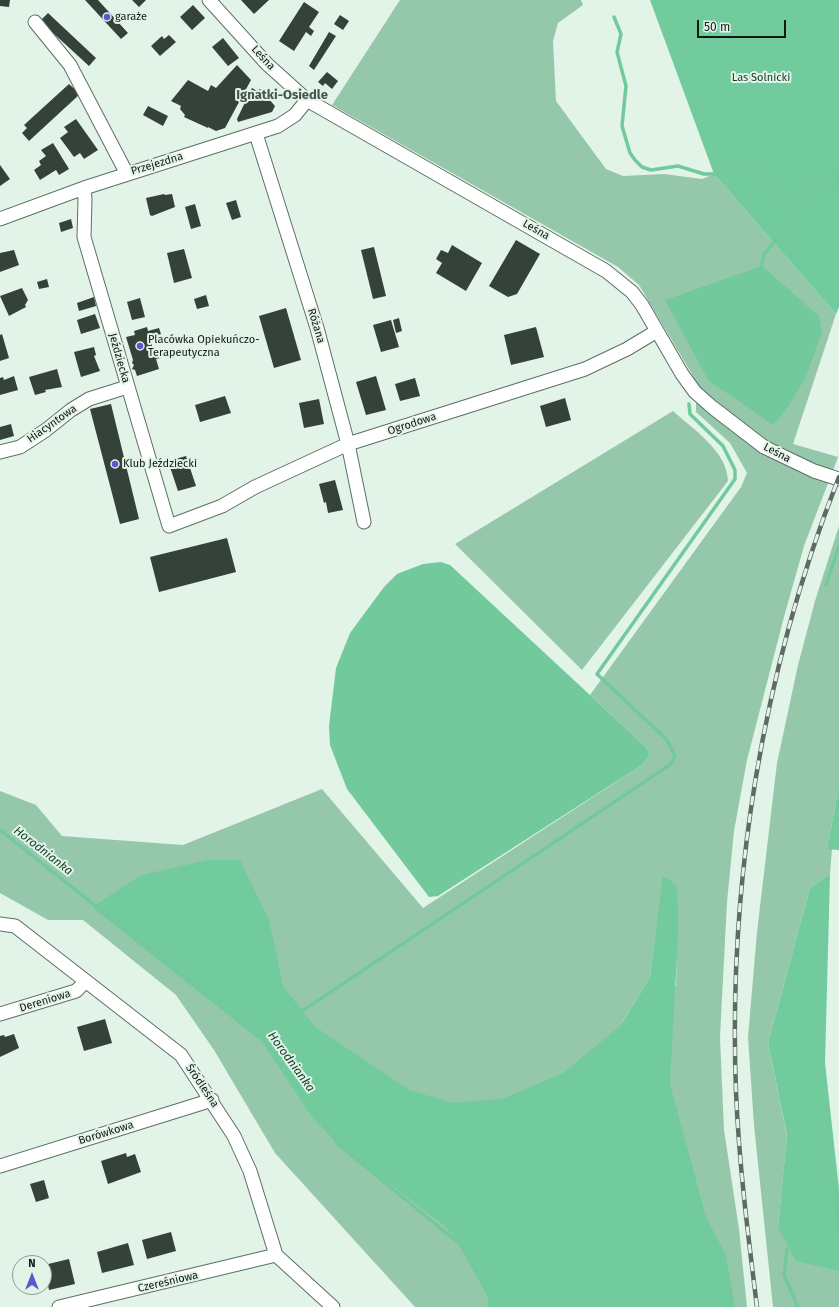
<!DOCTYPE html>
<html>
<head>
<meta charset="utf-8">
<style>
	body { margin:0 }
	#map { position:relative; width:839px; height:1307px; overflow:hidden; background:#e2f3e8; font-family:"Fira Sans",sans-serif }
	canvas { display:block }
	.north { position:absolute; left:12px; top:1255px; width:40px; height:40px; box-sizing:border-box; background:#e2f3e8; border:1px solid #8f9b94; border-radius:50%; rotate:0deg; font-size:11px; font-weight:700; line-height:16px; text-align:center; color:#121815 }
	.north::after { content:''; display:block; margin:auto; width:14px; height:18px; background:#5c57cf; clip-path:polygon(50% 0,100% 100%,50% 72%,0 100%) }
	.scale { position:absolute; left:697px; top:20px; width:89px; height:18px; box-sizing:border-box; border:2px solid #121815; border-top:0; padding-left:5px; font-size:12px; line-height:14px; white-space:nowrap; color:#121815; -webkit-text-stroke:3px #e2f3e8; paint-order:stroke }
</style>
</head>
<body>
<div id="map">
<canvas width="839" height="1307"></canvas>
<div class="north">N</div>
<div class="scale">50 m</div>
</div>
<script>
const g = document.querySelector('canvas').getContext('2d');
g.lineJoin = 'round';
function fill(path, color) {
  g.fillStyle = color;
  g.fill(path, 'evenodd');
}
function stroke(path, color, width, dash) {
  g.strokeStyle = color;
  g.lineWidth = width;
  g.lineCap = dash ? 'butt' : 'round';
  g.setLineDash(dash || []);
  g.stroke(path);
}
function label(font, color, halo, rows, align = 'center') {
  g.font = font + ' "Fira Sans",sans-serif';
  g.lineWidth = 4;
  g.setLineDash([]);
  g.textBaseline = 'middle';
  g.strokeStyle = halo;
  g.fillStyle = color;
  for (const [text, x, y, turn = 0] of rows) {
    g.save();
    g.translate(x, y);
    g.rotate((+turn || 0) * Math.PI / 180);
    g.textAlign = isNaN(turn) ? turn : align;
    if (halo) g.strokeText(text, 0, 0);
    g.fillText(text, 0, 0);
    g.restore();
  }
}
fill(new Path2D(`
	M400 0H581L583 5 558 23 553 41 556 101 606 169 623 176 664 174 702 179 714 174 836 314 793 444 838 457 804 546 784 617 747 760 734 831 727 902 720 1037 724 1130 739 1229 747 1307H415L275 1153 214 1050 176 995 83 920H48L0 893V791L36 805 62 836 183 845 322 789 423 908 642 765 650 756 647 748 590 695 741 487 747 473 730 443 696 412V381L639 285 618 267 332 105ZM664 875 678 903 676 986 621 1024 650 977Z
	M673 411C694 430 727 451 728 481L582 670 455 544Z
	M839 526V785L827 849H832L830 874 810 888 768 1043 787 1136 778 1227 839 1271V1307H773L754 1125 748 1037 757 932 777 763 798 665 815 601Z`), '#95c8ab');
fill(new Path2D(`
	M650 0H839V307L836 314 714 174Z
	M839 785V850L827 849Z
	M208 860H240L269 920 283 986 314 1026 409 1090 452 1103 502 1099 563 1073 620 1026 650 977 663 875 676 885 678 903V937L670 1084 706 1217 726 1255 735 1307H490V1297L461 1245 445 1226 339 1145 312 1117 262 1042 92 907 141 875Z
	M830 874 825 1063 839 1189V1271L796 1261 778 1227 787 1135 768 1043 810 888Z`), '#72cb9c');
fill(new Path2D(`
	M762 266 819 316 822 332 806 377 786 410 773 425 708 380 665 300Z
	M441 562 450 565 647 748 650 756 642 765 438 896 429 897 347 789 330 745 329 726 336 668 350 633 384 587 397 574 423 564Z`), '#72ca9c');
stroke(new Path2D(`
	M614 17 621 34 617 52 626 86 622 126 630 153 635 160 642 167 651 170 678 166 704 174H714L733 169 752 171 778 197 793 206
	M761 270 764 254 781 234 793 206 804 191H833L838 183 839 175
	M826 585 839 546
	M0 830 262 1038 339 1145 461 1245 490 1297 489 1307
	M262 1038 671 764 675 756 667 740 597 674 735 479V470L723 446 690 414 689 404
	M826 1103 839 1232
	M787 1249 784 1275 798 1307`), '#72ca9c', 3.5);
fill(new Path2D(`
	M0 0H10L9 7 0 6Z
	M85 0H98L128 33 121 39Z
	M132 0H146L139 7Z
	M241 0H269L254 14Z
	M304 2 319 12 309 27 314 31 311 36 306 32 294 51 279 41Z
	M193 5 205 18 192 30 180 17Z
	M48 13 96 58 89 66 40 21Z
	M340 15 349 21 343 30 334 24Z
	M329 32 336 36 314 70 309 66Z
	M169 35 176 42 160 56 151 46 162 36 164 39Z
	M223 38 239 58 228 66 212 47Z
	M237 65 251 80 225 128 216 131 208 127V128L184 117 185 115 180 109 181 106 171 101 188 80 208 91 211 85 216 88Z
	M327 72 338 81 332 89 325 83 323 86 318 82Z
	M69 84 80 94 29 141 22 133 27 128 24 125Z
	M252 88 257 91 260 89 275 106 272 112 238 122 237 119Z
	M148 106 168 116 163 126 143 115Z
	M76 119 98 150 84 159 80 153 74 157 60 138 68 132 64 127Z
	M53 143 69 169 59 175 56 170 40 180 34 170 41 165 39 161 46 156 41 150Z
	M0 165 10 179 0 186Z
	M164 194 165 195 172 194 175 207 152 216 150 215 146 198Z
	M236 200 241 217 232 220 226 203Z
	M195 204 201 226 191 229 185 207Z
	M71 219 73 228 61 232 59 223Z
	M516 240 540 254 517 294 508 297 489 286Z
	M452 245 482 263 466 291 436 273 442 263 436 259 441 250 448 253Z
	M374 247 386 296 373 299 361 250Z
	M184 249 192 278 174 283 167 253Z
	M14 250 19 265 0 272V253Z
	M47 279 49 287 39 289 37 282Z
	M22 288 28 300 25 305 26 307 9 316 0 296Z
	M206 295 209 306 197 309 194 299Z
	M94 297 96 306 79 311 77 303Z
	M140 298 145 317 132 320 127 302Z
	M286 308 301 360 274 368 259 316Z
	M95 314 100 328 81 334 77 320Z
	M399 318 402 331 396 333 393 320Z
	M391 320 399 347 381 352 373 325Z
	M147 327 148 331 159 328 161 334 150 337 154 354 160 358 156 359 159 369 137 376 135 370 132 369 134 365 132 363 133 360 126 337 135 335 134 331Z
	M536 327 544 357 511 365 504 335Z
	M2 334 9 358 0 361V335Z
	M94 347 96 355 94 356 100 371 81 377 74 352Z
	M57 369 62 387 45 390 46 392 35 395 29 377Z
	M14 376 18 390 0 395V378L3 377 4 380Z
	M376 376 386 410 366 415 356 382Z
	M415 378 420 396 400 401 395 384Z
	M225 396 231 413 200 422 195 405Z
	M565 398 571 420 546 427 540 406Z
	M319 399 324 424 304 428 299 403Z
	M111 404 139 519 120 524 90 409Z
	M11 424 14 436 0 440V427Z
	M186 456 196 486 178 491 168 461Z
	M335 480 343 510 328 513 326 502 324 503 319 484Z
	M227 538 236 572 159 592 150 557Z
	M105 1019 112 1043 84 1051 77 1027Z
	M14 1034 19 1048 0 1057V1036L4 1035 5 1037Z
	M126 1153 127 1157 135 1154 141 1172 108 1184 101 1161Z
	M44 1180 49 1198 36 1202 30 1184Z
	M171 1232 176 1251 147 1259 142 1240Z
	M128 1243 134 1265 102 1273 97 1252Z
	M69 1259 75 1284 49 1290 44 1265Z`), '#34423a');
const minor = new Path2D(`
	M209 0 267 64 307 100 606 271 632 292 642 305 682 374 695 392 712 407 764 447 814 471 839 479
	M35 22 70 65 127 174
	M256 134 317 328 348 444 364 522
	M84 188 85 199 84 237 169 526 222 506 255 487 348 444 585 369 627 349 657 331
	M0 219 84 188 278 126 295 115 307 100
	M0 452 20 447 46 430 71 410 89 399 127 387
	M0 924 15 926 181 1055 234 1136 250 1171 276 1255 333 1307
	M0 1014 76 991 86 981
	M0 1166 212 1100
	M59 1307 276 1255`);
stroke(minor, '#5f6e65', 15);
stroke(minor, '#fff', 13);
const rail = new Path2D(`
	M757 1307C748 1235 739 1164 736 1092 728 882 762 672 839 477`);
stroke(rail, '#606a64', 4.5);
stroke(rail, '#e2f3e8', 3, [9]);
for (const [x, y, r, color] of [
	[107,17,4,"#5c57cf"],
	[140,346,4,"#5c57cf"],
	[115,464,4,"#5c57cf"]
]) {
  const dot = new Path2D();
  dot.arc(x, y, r, 0, 2 * Math.PI);
  g.fillStyle = color;
  g.fill(dot);
  stroke(dot, '#e2f3e8', 1.5);
}
label('11px', '#121815', '#e2f3e8', [
	["garaże",115,17],
	["Placówka Opiekuńczo-",148,340],
	["Terapeutyczna",148,353],
	["Klub Jeździecki",123,464]
], 'left');
label('11px', '#121815', '#e2f3e8', [
	["Leśna",263,58,47],
	["Przejezdna",157,164,-17],
	["Leśna",536,230,30],
	["Różana",316,326,73],
	["Jeździecka",119,358,74],
	["Hiacyntowa",52,424,-35],
	["Ogrodowa",412,424,-18],
	["Leśna",777,453,28],
	["Dereniowa",45,1001,-17],
	["Śródleśna",202,1086,56],
	["Borówkowa",106,1133,-17],
	["Czereśniowa",168,1282,-13]
]);
label('11px', '#103724', '#e2f3e8', [
	["Las Solnicki",761,78]
]);
label('italic 12px', '#1a412d', '#e2f3e8', [
	["Horodnianka",43,851,38],
	["Horodnianka",291,1062,54]
]);
label('bold 13px', '#46554c', '#e2f3e8', [
	["Ignatki-Osiedle",282,95]
]);
</script>
</body>
</html>
